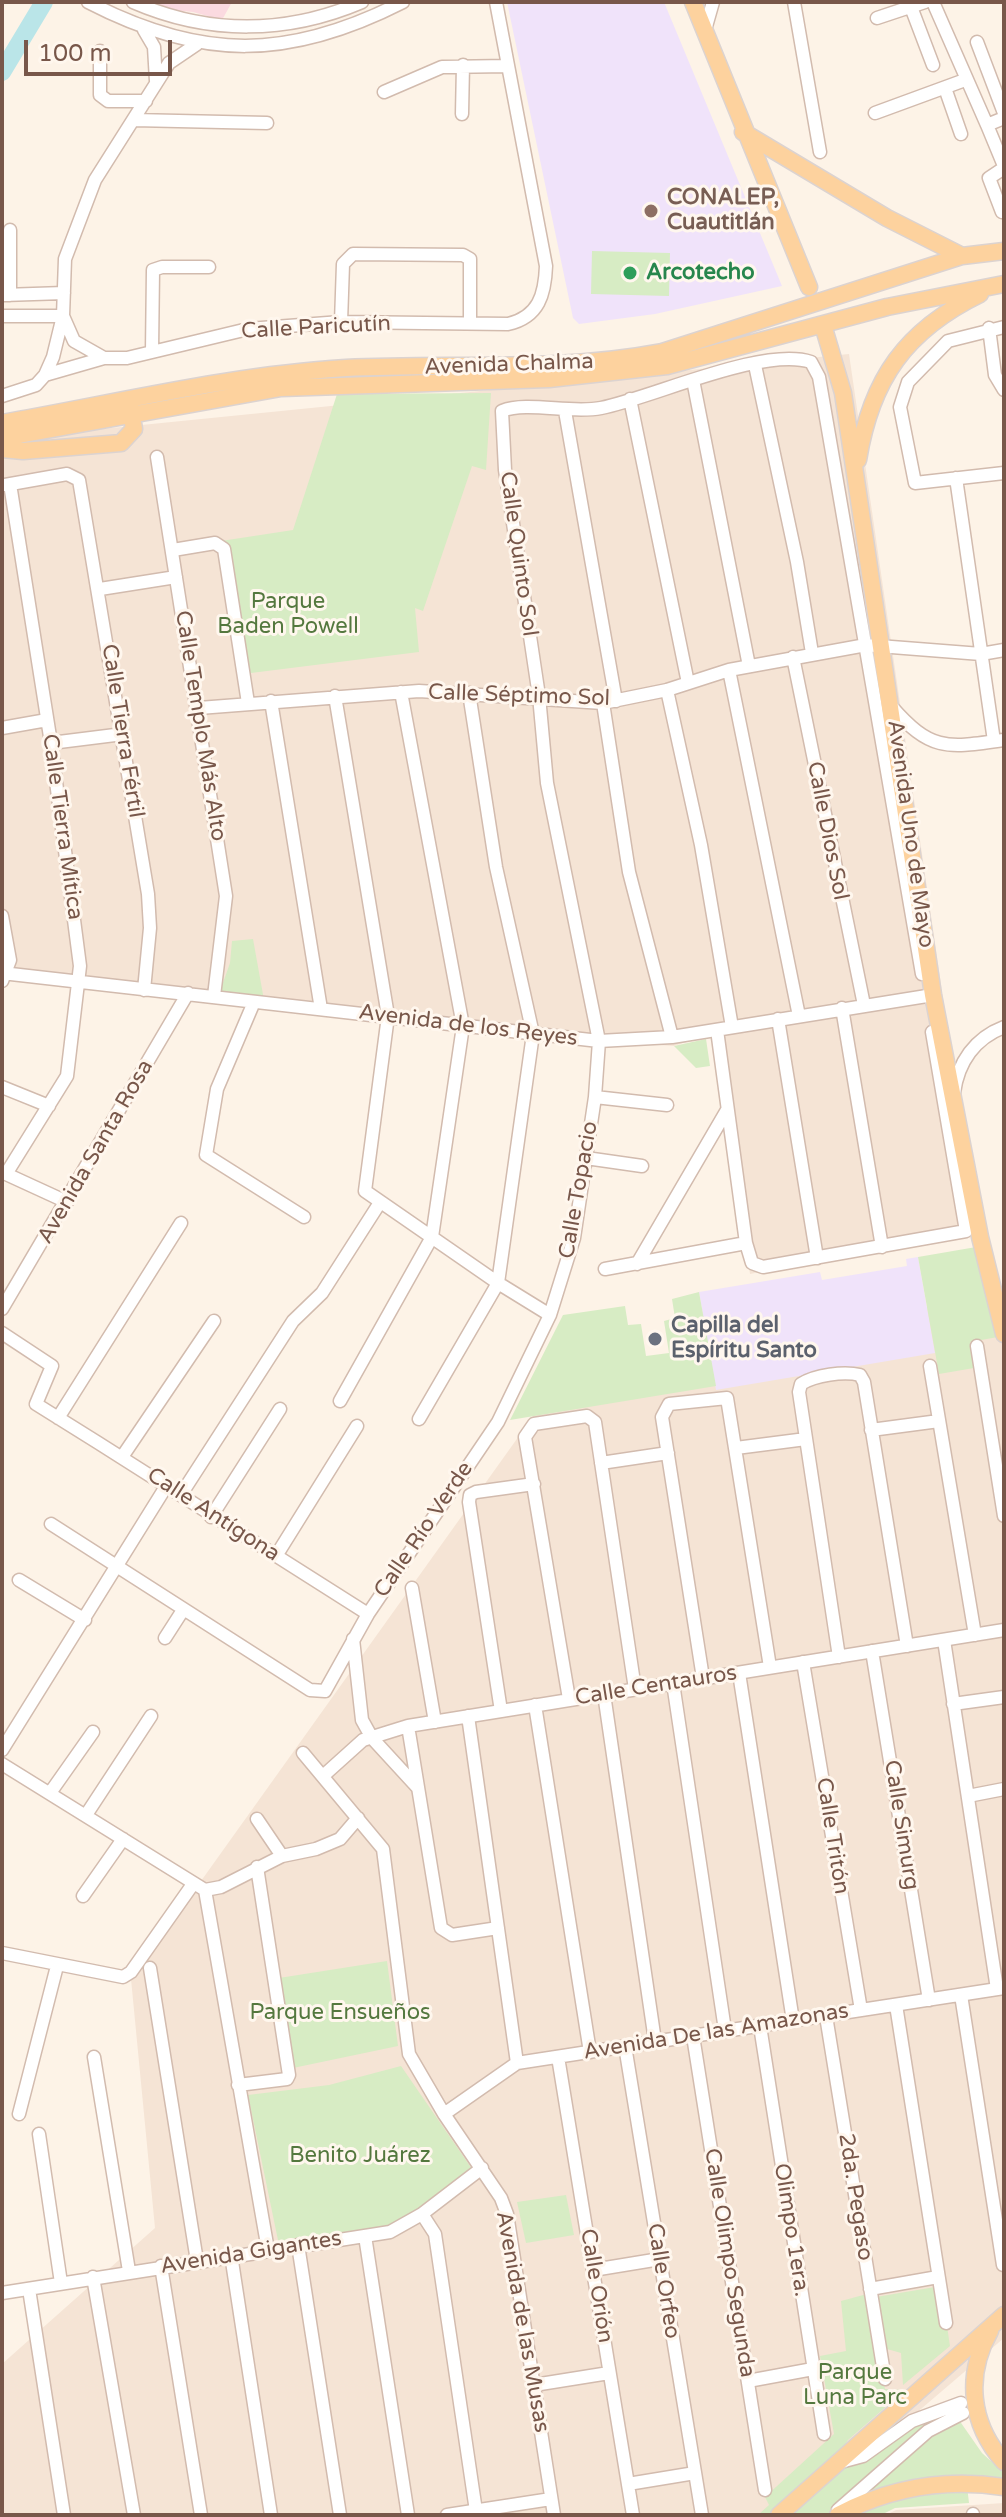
<!DOCTYPE html>
<html>
<head>
<meta charset="utf-8">
<style>
	body { margin:0 }
	#map { position:relative; width:1006px; height:2517px; overflow:hidden; background:#fdf3e7; font-family:"Varela Round",sans-serif }
	canvas { display:block }
	.frame { position:absolute; inset:0; border:4px solid #78574a; pointer-events:none }
	.scale { position:absolute; left:24px; top:40px; width:148px; height:36px; box-sizing:border-box; border:4px solid #78574a; border-top:0; padding-left:10px; font-size:24px; line-height:28px; white-space:nowrap; color:#78574a; -webkit-text-stroke:6px #fff7ee; paint-order:stroke }
</style>
</head>
<body>
<div id="map">
<canvas width="1006" height="2517"></canvas>
<div class="frame"></div>
<div class="scale">100 m</div>
</div>
<script>
const g = document.querySelector('canvas').getContext('2d');
g.lineJoin = 'round';
function fill(path, color) {
  g.fillStyle = color;
  g.fill(path, 'evenodd');
}
function stroke(path, color, width, dash) {
  g.strokeStyle = color;
  g.lineWidth = width;
  g.lineCap = dash ? 'butt' : 'round';
  g.setLineDash(dash || []);
  g.stroke(path);
}
function label(font, color, halo, rows, align = 'center') {
  g.font = font + ' "Varela Round",sans-serif';
  g.lineWidth = 6;
  g.setLineDash([]);
  g.textBaseline = 'middle';
  g.strokeStyle = halo;
  g.fillStyle = color;
  for (const [text, x, y, turn = 0] of rows) {
    g.save();
    g.translate(x, y);
    g.rotate((+turn || 0) * Math.PI / 180);
    g.textAlign = isNaN(turn) ? turn : align;
    if (halo) g.strokeText(text, 0, 0);
    g.fillText(text, 0, 0);
    g.restore();
  }
}
fill(new Path2D(`
	M849 354 974 1210 966 1230 750 1274 711 1034 674 1046 599 1041 2 966V439Z
	M995 1294 1004 1349V2338L797 2515H2V2364L155 2228 131 1979 554 1387Z
	M1004 2503V2515H886L896 2510Z`), '#f5e4d5');
fill(new Path2D(`
	M507 2H664L782 286 655 314 579 324 573 318Z
	M918 1257 935 1353 716 1390 699 1292 820 1272 822 1280 907 1266 906 1259Z`), '#f0e3fa');
fill(new Path2D(`
	M137 2H232L222 20 193 12 152 8Z`), '#fbdae0');
fill(new Path2D(`
	M592 251 670 253 669 296 591 294Z
	M491 393 486 470 472 466 423 611 415 608 419 652 243 674 221 541 293 530 337 394Z
	M253 939 264 1000 219 994 230 963 232 941Z
	M706 1039 710 1066 696 1068 674 1046Z
	M982 1246 998 1337 970 1342 974 1368 939 1374 918 1257Z
	M699 1292 716 1386 510 1420 563 1315 625 1306 628 1325 641 1324 646 1356 669 1353 664 1321 675 1318 672 1299Z
	M387 1961 398 2046 293 2068 279 1978Z
	M401 2066 472 2169 390 2230 279 2245 248 2095 329 2085Z
	M566 2195 574 2235 526 2243 517 2202Z
	M941 2286 950 2346 903 2385 901 2353 887 2349 876 2297Z
	M867 2294 885 2389 905 2390 848 2440 833 2463 774 2515H758L769 2505 765 2497 834 2434 820 2356 846 2351 841 2301Z
	M956 2409 923 2431 829 2515H782C842 2464 883 2439 956 2409Z
	M959 2420 982 2453 1004 2473V2480L854 2503 926 2438Z
	M967 2486 969 2503 895 2508 881 2515H842L889 2495Z`), '#d7ecc4');
stroke(new Path2D(`
	M2 72 44 2`), '#bae5e8', 18);
const minor = new Path2D(`
	M88 2C202 61 289 60 403 2
	M133 2C209 35 287 34 362 2
	M794 2 820 152
	M933 2 987 125 1004 118
	M911 7 933 65
	M877 18 925 2
	M144 30 154 47 156 81
	M705 30 713 2
	M977 42 1004 113
	M100 51V95L108 101H146
	M945 88 961 134
	M384 92 442 67 508 66
	M875 113 965 80
	M462 114 463 65
	M134 120 267 123
	M987 125 1004 166
	M1002 212 989 178 1004 168
	M3 295 64 293
	M10 295V230
	M2 316H63
	M63 316 74 341 104 358
	M341 322 343 264 353 254 463 255 470 259V323
	M1004 327 948 341 908 382 900 407 915 483 1004 473
	M989 328 995 375 1004 390
	M152 351 153 270 162 267H209
	M755 365 797 562 812 653
	M45 375 53 357 63 316 65 259 95 180 169 63 197 44
	M693 380 749 666
	M2 396 36 385 45 375 104 358H127L248 329 341 322 508 324C539 317 545 294 546 266L496 2
	M630 399 688 683
	M565 411 616 701
	M157 457 226 896 214 996
	M956 478 994 741
	M10 484 51 743 80 966 67 1076 6 1174 67 1202
	M5 485 67 474 79 480 148 894 150 928 144 990
	M173 550 215 543 224 549 248 703
	M100 589 176 577
	M793 657 864 1005
	M729 670 799 1016
	M667 690 701 845 732 1027
	M335 696 388 1016 365 1191 498 1283 550 1315
	M271 701 321 1009
	M603 703 629 872 672 1037
	M891 706C931 752 947 748 1004 740
	M199 708 419 691 603 703 667 690 729 670 866 645 981 654 1004 650
	M2 728 47 720
	M51 743 123 734
	M2 916 10 960 2 981
	M2 973 599 1041 672 1037 933 995
	M254 1002 217 1089 206 1155 304 1217
	M842 1008 882 1247
	M778 1019 817 1258
	M717 1030 746 1243 752 1263 763 1267 966 1231 932 1032
	M2 1087 49 1106
	M954 1093C958 1062 975 1038 1004 1027
	M595 1097 667 1105
	M586 1158 642 1166
	M637 1264 727 1110
	M605 1269 746 1243
	M2 1309 188 993
	M2 1333 52 1366 36 1404C147 1473 257 1543 368 1614
	M977 1346 1004 1516
	M930 1366 975 1635
	M340 1401 432 1237 463 1026 401 692
	M58 1418 181 1223
	M419 1419 498 1283 533 1034 496 867 469 693
	M871 1430 939 1421
	M736 1448 806 1439
	M122 1457 214 1321
	M601 1463 668 1453
	M182 1493 293 1321 322 1293 379 1204
	M211 1517 280 1409
	M51 1524 310 1690 325 1691 368 1614 498 1422 550 1315 574 1238 595 1097 599 1041 547 783 539 696 505 470 502 411C527 401 571 414 601 408 652 398 763 346 811 362L819 377 922 974
	M276 1556 357 1426
	M19 1580 85 1620
	M412 1588 435 1722
	M165 1638 183 1610
	M353 1639 362 1720 372 1738 417 1787
	M944 1640 997 1989
	M872 1651 929 2000
	M839 1657 799 1392 801 1384C815 1375 844 1371 860 1375L864 1382 907 1646
	M803 1662 861 2010
	M739 1673 793 2021
	M703 1678 662 1417 669 1404 727 1398 770 1667
	M673 1683 725 2030
	M604 1694 655 2041
	M569 1699 525 1437 534 1424 587 1416 595 1422 635 1689
	M953 1704 1004 1697
	M535 1705 590 2052
	M501 1711 469 1502 470 1495 476 1492 534 1484
	M468 1716 517 2063
	M408 1726 441 1928 452 1935 498 1928
	M2 1750 167 1485
	M303 1753 383 1849 409 2054 444 2114 501 2198 507 2214 554 2515
	M2 1764 205 1890 221 1887 282 1856 316 1849 340 1839 358 1818
	M323 1776 363 1740 408 1726 1004 1630
	M50 1793 93 1732
	M968 1796 1004 1789
	M86 1815 151 1716
	M257 1819 282 1856
	M205 1890 268 2250
	M83 1896 123 1839
	M2 1953 123 1977 131 1972 193 1884
	M150 1968 197 2261
	M961 1995 1003 2265
	M896 2005 946 2323
	M826 2016 885 2379
	M760 2026 824 2434
	M693 2036 765 2490
	M625 2046 702 2515
	M94 2057 129 2271
	M558 2057 633 2515
	M238 2085 287 2079 289 2075 257 1867
	M19 2114 57 1966
	M444 2114 517 2063 1004 1988
	M39 2134 61 2283
	M422 2214 435 2234 476 2511
	M365 2236 408 2515
	M298 2245 340 2515
	M231 2255 271 2515
	M161 2266 201 2515
	M593 2270 660 2259
	M93 2277 134 2515
	M29 2289 64 2515
	M870 2289 938 2277
	M2 2293 390 2232 422 2214 482 2168
	M748 2381 813 2369
	M534 2385 609 2373
	M837 2463 863 2456 912 2421 961 2403
	M628 2484 695 2473
	M838 2510 928 2431 963 2413
	M973 2514V2515
	M447 2515 551 2499`);
const major = new Path2D(`
	M693 2 809 287
	M743 132 887 218 962 256
	M825 332 843 393 933 995 980 1237 1004 1334
	M2 423C116 403 230 375 346 368 452 363 556 372 662 352L962 256 1004 251
	M2 438 281 388 549 379 667 366 887 307 1004 284
	M2 449 23 451 121 443 134 429 130 406
	M858 460C871 379 906 330 980 294
	M990 2331C965 2375 970 2424 1004 2462
	M779 2515 1004 2315
	M838 2515C891 2487 945 2478 1004 2487`);
stroke(minor, '#d2bbae', 15);
stroke(major, '#dcd3d0', 19);
stroke(minor, '#fff', 12);
stroke(major, '#fdd29e', 16);
for (const [x, y, r, color] of [
	[651,211,8,"#8d6e63"],
	[630,273,8,"#2e9e5b"],
	[655,1339,8,"#6b7280"]
]) {
  const dot = new Path2D();
  dot.arc(x, y, r, 0, 2 * Math.PI);
  g.fillStyle = color;
  g.fill(dot);
  stroke(dot, '#fff7ee', 3);
}
label('bold 22px', '#785e54', '#fff7ee', [
	["CONALEP,",667,198],
	["Cuautitlán",667,223]
], 'left');
label('bold 22px', '#27864d', '#fff7ee', [
	["Arcotecho",646,273]
], 'left');
label('22px', '#78574a', '#fff7ee', [
	["Calle Paricutín",316,328,-3],
	["Avenida Chalma",509,365,-2],
	["Calle Quinto Sol",518,554,82],
	["Calle Séptimo Sol",519,696,2],
	["Calle Templo Más Alto",200,726,81],
	["Calle Tierra Fértil",122,731,81],
	["Calle Tierra Mítica",62,827,82],
	["Calle Dios Sol",827,831,79],
	["Avenida Uno de Mayo",910,834,82],
	["Avenida de los Reyes",468,1026,7],
	["Avenida Santa Rosa",96,1152,-60],
	["Calle Topacio",579,1190,-80],
	["Calle Antígona",213,1515,33],
	["Calle Río Verde",424,1530,-56],
	["Calle Centauros",656,1686,-9],
	["Calle Simurg",901,1825,81],
	["Calle Tritón",832,1836,81],
	["Avenida De las Amazonas",716,2032,-9],
	["2da. Pegaso",855,2197,81],
	["Olimpo 1era.",791,2230,81],
	["Avenida Gigantes",251,2253,-9],
	["Calle Olimpo Segunda",729,2263,81],
	["Calle Orfeo",663,2281,81],
	["Calle Orión",596,2286,81],
	["Avenida de las Musas",522,2322,80]
]);
label('22px', '#54783e', '#fff7ee', [
	["Parque",288,602],
	["Baden Powell",288,627],
	["Parque Ensueños",340,2013],
	["Benito Juárez",360,2156],
	["Parque",855,2373],
	["Luna Parc",855,2398]
]);
label('bold 22px', '#5b616d', '#fff7ee', [
	["Capilla del",671,1326],
	["Espíritu Santo",671,1351]
], 'left');
</script>
</body>
</html>
